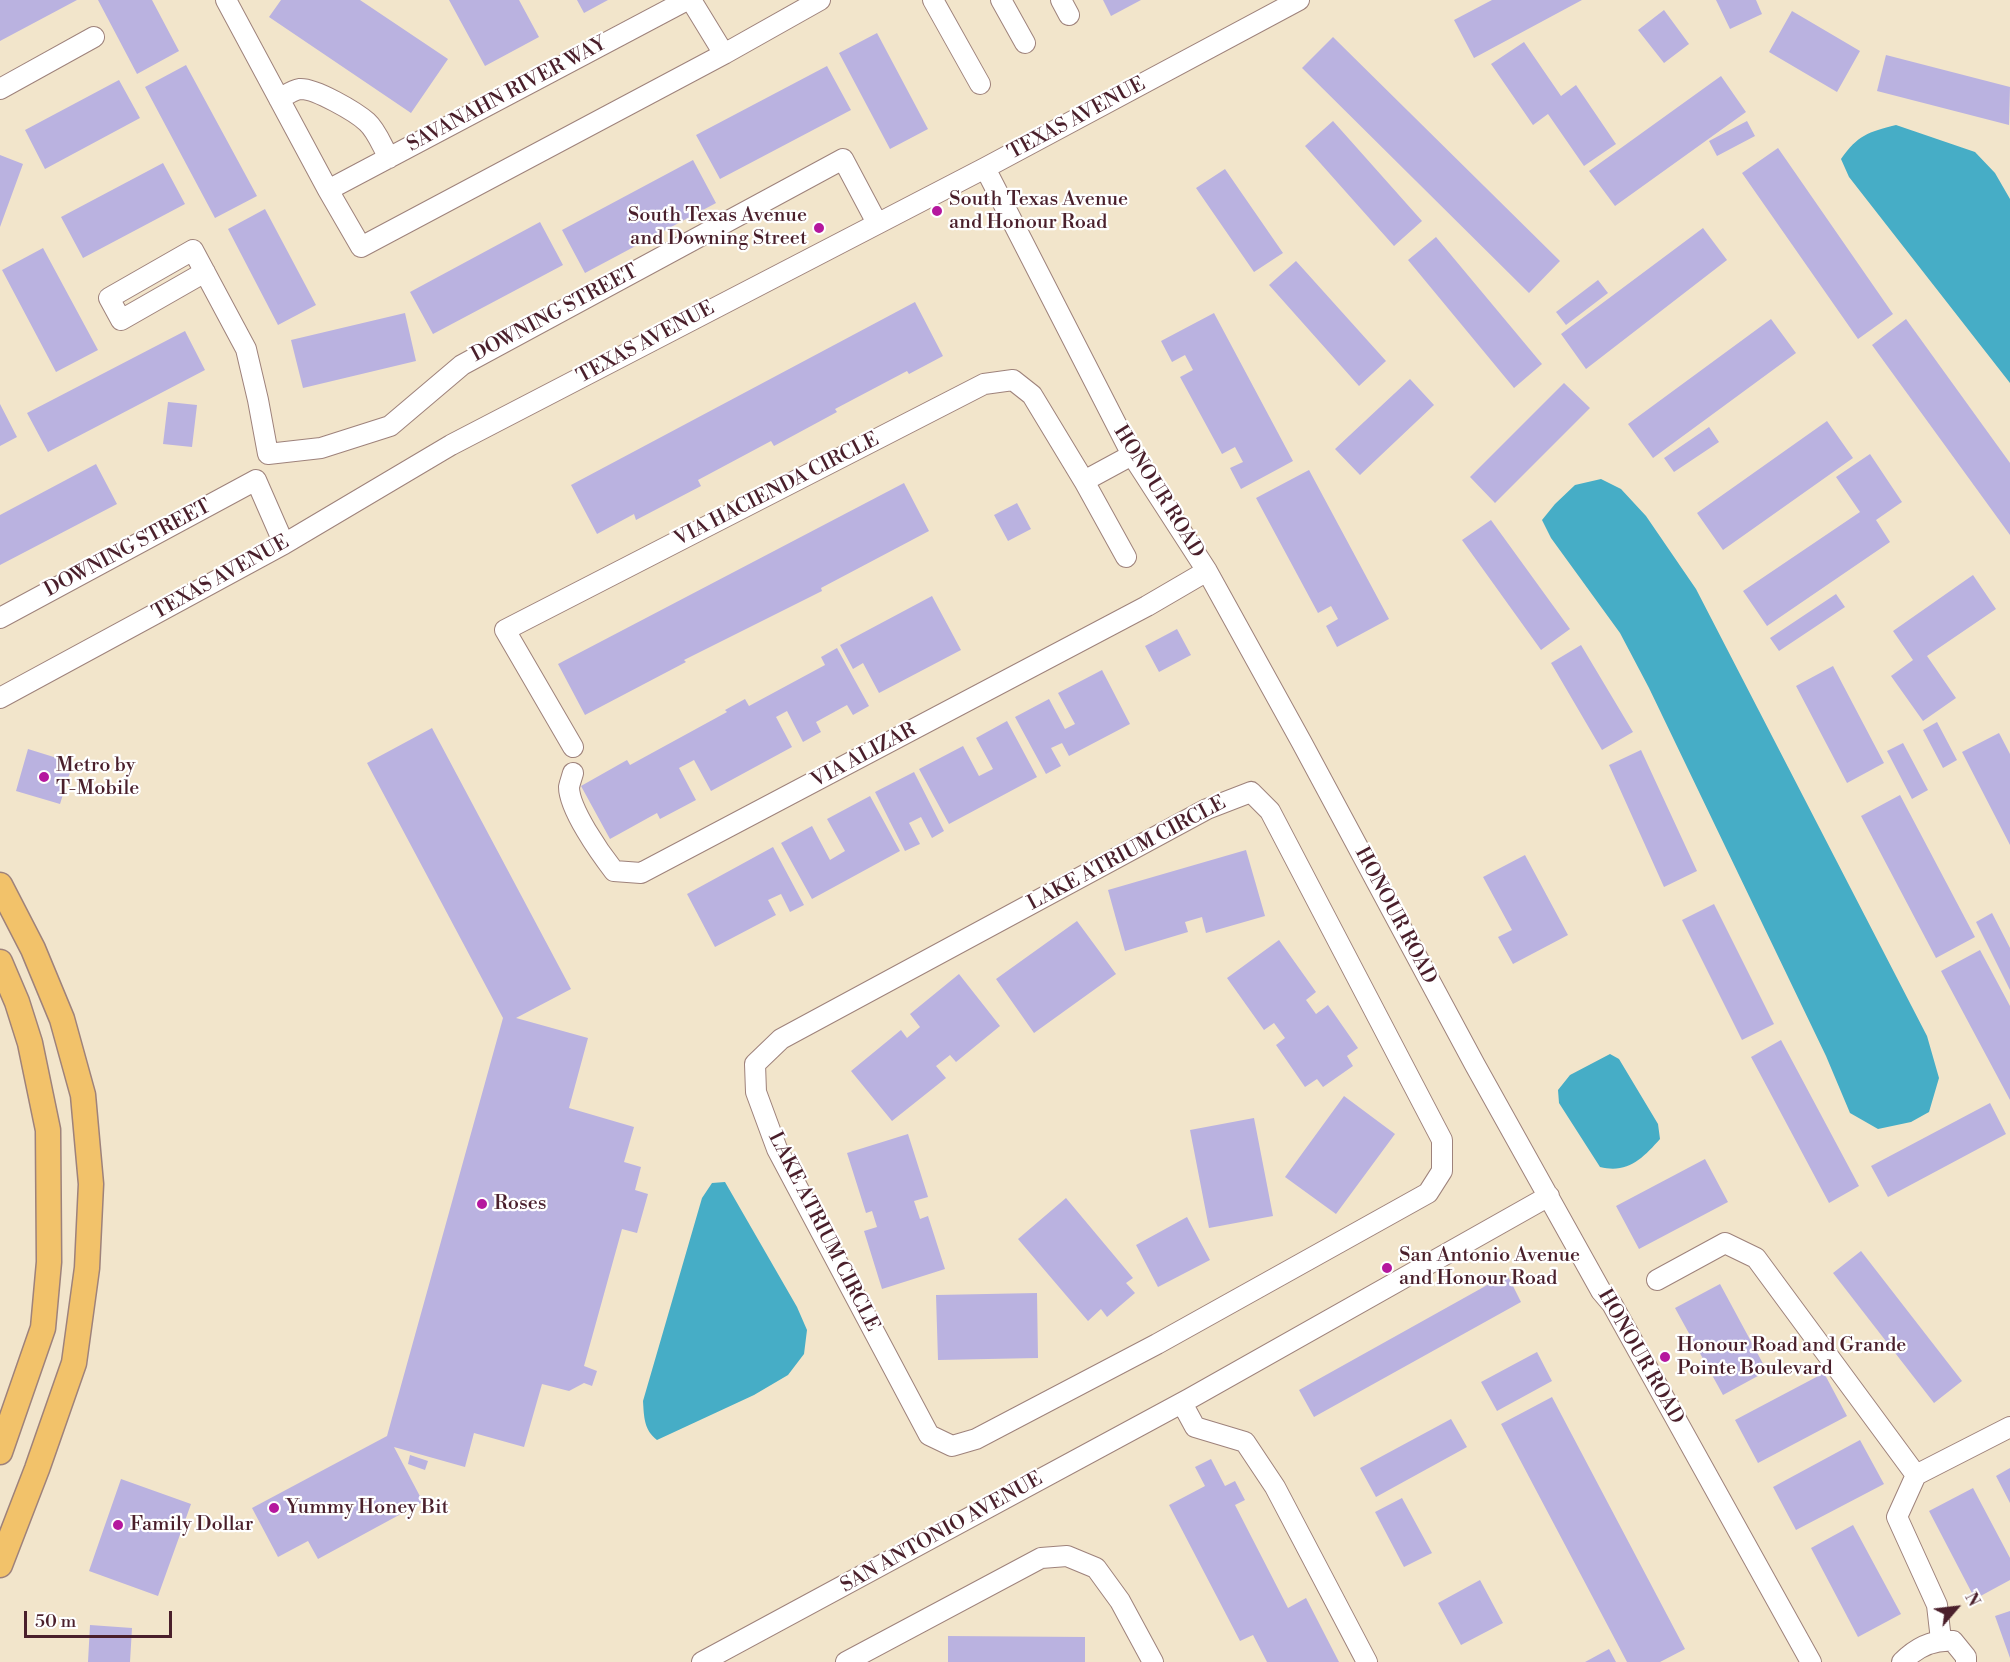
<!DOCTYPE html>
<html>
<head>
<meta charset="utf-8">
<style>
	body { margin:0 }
	#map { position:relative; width:2010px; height:1662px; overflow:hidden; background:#f2e5cb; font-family:"Libre Bodoni",serif }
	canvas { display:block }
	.north { position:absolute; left:1926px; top:1578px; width:60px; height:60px; -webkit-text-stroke:4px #fff; paint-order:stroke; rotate:62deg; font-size:16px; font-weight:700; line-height:24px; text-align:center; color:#4a1f2b }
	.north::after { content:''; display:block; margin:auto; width:21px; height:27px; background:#4a1f2b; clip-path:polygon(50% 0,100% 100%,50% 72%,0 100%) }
	.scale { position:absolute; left:24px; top:1611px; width:148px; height:27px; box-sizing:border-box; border:3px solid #4a1f2b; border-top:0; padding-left:8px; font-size:18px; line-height:21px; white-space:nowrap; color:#4a1f2b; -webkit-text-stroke:4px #fff; paint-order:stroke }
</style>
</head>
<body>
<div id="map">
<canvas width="2010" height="1662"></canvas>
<div class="north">N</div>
<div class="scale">50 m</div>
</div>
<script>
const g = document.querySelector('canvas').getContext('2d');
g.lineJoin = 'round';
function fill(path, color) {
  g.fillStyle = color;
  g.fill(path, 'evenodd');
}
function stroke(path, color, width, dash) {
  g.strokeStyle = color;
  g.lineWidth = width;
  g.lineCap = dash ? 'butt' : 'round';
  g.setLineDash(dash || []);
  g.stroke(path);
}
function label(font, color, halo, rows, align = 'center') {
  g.font = font + ' "Libre Bodoni",serif';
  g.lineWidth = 4.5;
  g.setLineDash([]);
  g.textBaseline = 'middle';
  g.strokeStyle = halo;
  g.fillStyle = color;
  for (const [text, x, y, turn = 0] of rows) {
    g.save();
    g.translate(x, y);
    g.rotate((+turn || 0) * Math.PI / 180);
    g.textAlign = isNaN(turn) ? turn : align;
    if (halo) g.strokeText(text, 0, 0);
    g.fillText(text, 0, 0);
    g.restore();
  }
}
fill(new Path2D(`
	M1896 125 1975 152 1995 173 2010 199V383L1849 177 1841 159C1858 135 1868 132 1896 125Z
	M1601 479 1621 489 1646 516 1696 589 1927 1036 1939 1078 1929 1112 1911 1122 1878 1129 1850 1113 1826 1056 1649 688 1620 633 1551 538 1542 520 1555 504 1575 485Z
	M1610 1054 1619 1059 1658 1124 1660 1139C1643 1158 1628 1174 1600 1167L1559 1103 1558 1090 1570 1075Z
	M725 1182 797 1307 807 1330 804 1354 788 1375 754 1395 657 1440C644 1430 644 1417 643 1401L702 1198 712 1183Z`), '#46adc6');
fill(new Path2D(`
	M0 0H77L0 41Z
	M98 0H152L179 51 137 74Z
	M281 0H360L448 59 411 113 269 17Z
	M449 0H519L539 37 485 66Z
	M577 0H608L584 13Z
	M1103 0H1141L1111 16Z
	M1492 0H1582L1474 58 1454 20Z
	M1716 0H1756L1762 14 1730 29Z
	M1664 10 1689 44 1664 63 1638 30Z
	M1792 11 1860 51 1837 92 1769 52Z
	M877 33 928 129 890 149 839 53Z
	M1333 37 1560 261 1529 293 1302 68Z
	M1524 42 1561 96 1576 85 1616 144 1584 166 1548 114 1533 125 1491 64Z
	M1886 55 2010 87 2009 125 1877 91Z
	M186 65 257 196 215 218 145 87Z
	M827 66 851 110 720 179 696 135Z
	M1721 76 1746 112 1615 206 1589 171Z
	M119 80 140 118 45 169 25 130Z
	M1333 121 1422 221 1394 246 1305 146Z
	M1747 121 1755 136 1717 156 1709 141Z
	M1778 148 1893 314 1858 339 1742 173Z
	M0 155 23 164 0 227Z
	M693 160 716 203 585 273 562 230Z
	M163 163 185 204 83 258 61 217Z
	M1225 169 1283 253 1254 272 1196 188Z
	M265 209 316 305 278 325 228 229Z
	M540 222 563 265 433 334 410 292Z
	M1703 228 1727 260 1586 369 1561 334Z
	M1436 237 1542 364 1514 388 1408 260Z
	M43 248 98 350 56 372 2 270Z
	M1296 261 1386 361 1359 386 1269 285Z
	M1598 280 1608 293 1566 325 1556 312Z
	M915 302 943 356 909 374 907 371 835 409 837 412 774 446 771 441 698 480 701 486 636 520 634 514 597 534 571 485Z
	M405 313 416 361 303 388 291 340Z
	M1214 313 1293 461 1241 489 1230 468 1243 462 1235 447 1222 454 1180 377 1193 370 1185 355 1172 362 1161 341Z
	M1771 319 1796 353 1653 458 1628 424Z
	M1906 319 2010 463V535L1872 345Z
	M185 331 205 370 48 452 27 413Z
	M1410 379 1434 405 1360 475 1335 449Z
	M1564 383 1590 408 1495 503 1470 477Z
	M168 402 197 405 192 447 163 444Z
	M0 404 17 437 0 446Z
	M1827 421 1853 458 1723 550 1697 513Z
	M1709 427 1719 442 1674 472 1664 458Z
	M1870 454 1902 502 1876 520 1890 542 1767 626 1743 591 1860 512 1836 477Z
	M96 464 117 504 0 565V515Z
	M1309 470 1389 619 1337 647 1326 626 1338 619 1331 606 1318 613 1256 498Z
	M904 483 929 531 821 588 822 591 684 660 686 662 585 715 558 664Z
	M1017 503 1031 529 1008 541 994 515Z
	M1491 520 1570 629 1541 650 1462 540Z
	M1973 575 1996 609 1927 656 1956 698 1923 721 1891 676 1913 660 1893 631Z
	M1836 594 1845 607 1779 651 1770 638Z
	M932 596 961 650 879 693 863 663 853 669 840 645Z
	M1177 629 1191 655 1159 672 1145 646Z
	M1581 645 1633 732 1602 750 1551 663Z
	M837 648 869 706 853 715 847 705 816 722 821 732 803 742 787 711 776 717 792 747 711 791 694 760 679 768 696 800 660 819 657 813 610 839 581 786 627 760 630 765 727 712 725 710 745 699 749 706 825 665 821 657Z
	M1833 666 1884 763 1847 783 1796 686Z
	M1102 670 1130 724 1069 756 1062 743 1051 748 1061 766 1046 774 1015 717 1049 699 1065 729 1075 724 1058 693Z
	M1007 721 1037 777 949 824 919 769 963 746 979 776 993 769 976 738Z
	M1937 722 1957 760 1943 768 1923 730Z
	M432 728 571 989 516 1018 588 1038 569 1108 634 1127 624 1162 641 1167 635 1190 648 1194 637 1233 622 1229 584 1366 597 1371 592 1386 584 1383 569 1391 542 1384 524 1447 474 1433 465 1467 394 1447 423 1502 318 1559 308 1541 278 1557 252 1508 387 1436 503 1018 367 763Z
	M1999 733 2010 754V845L1962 752Z
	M1903 743 1928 790 1912 799 1887 751Z
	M28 749 73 763 60 804 16 791Z
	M1641 750 1697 871 1664 887 1609 765Z
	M914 772 944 831 932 838 921 817 909 823 920 844 905 851 875 792Z
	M1900 795 1975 937 1936 958 1861 816Z
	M870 796 900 851 812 899 781 843 812 826 830 860 845 851 827 819Z
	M773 847 804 905 790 912 781 894 768 900 776 915 715 947 687 894Z
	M1246 850 1265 916 1206 933 1202 917 1185 922 1188 932 1125 951 1108 890Z
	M1525 855 1568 935 1513 964 1498 937 1512 930 1483 877Z
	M1714 904 1774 1024 1742 1040 1682 920Z
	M1992 913 2010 948V990L1976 922Z
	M1077 921 1116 974 1034 1033 996 979Z
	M1279 940 1316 992 1306 1000 1316 1014 1328 1005 1358 1048 1347 1056 1353 1066 1323 1087 1317 1079 1305 1087 1276 1045 1285 1038 1274 1023 1264 1030 1227 978Z
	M1980 950 2010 1006V1100L1941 971Z
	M959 974 1000 1026 956 1062 950 1055 936 1066 946 1078 892 1121 851 1071 901 1030 907 1038 920 1027 910 1014Z
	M1781 1040 1859 1186 1829 1203 1751 1057Z
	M1344 1096 1395 1134 1336 1214 1285 1177Z
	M1990 1103 2006 1134 1888 1197 1871 1166Z
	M1254 1118 1273 1216 1209 1228 1190 1130Z
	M908 1134 928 1197 914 1201 920 1219 928 1216 945 1269 882 1289 864 1231 877 1227 872 1211 866 1213 847 1153Z
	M1705 1159 1728 1202 1639 1249 1616 1206Z
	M1066 1198 1133 1278 1126 1283 1135 1293 1107 1317 1101 1309 1088 1321 1018 1239Z
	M1187 1217 1210 1260 1158 1287 1136 1245Z
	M1861 1251 1962 1381 1934 1403 1833 1273Z
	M1507 1274 1521 1302 1314 1417 1299 1390Z
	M1720 1284 1767 1371 1723 1395 1675 1308Z
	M1037 1293 1038 1358 938 1360 936 1295Z
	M1537 1352 1552 1381 1497 1411 1481 1382Z
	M1824 1373 1847 1416 1758 1463 1735 1420Z
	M1552 1397 1685 1649 1660 1662H1627L1501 1424Z
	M1451 1419 1467 1447 1376 1497 1360 1468Z
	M1860 1440 1884 1484 1796 1530 1773 1487Z
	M410 1455 428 1461 425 1470 408 1464Z
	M1211 1459 1225 1486 1235 1481 1245 1500 1235 1505 1288 1608 1306 1598 1339 1662H1267L1253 1635 1240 1641 1169 1505 1205 1486 1195 1467Z
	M2010 1468V1503L1996 1476Z
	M121 1479 191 1504 158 1596 89 1571Z
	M1973 1488 2010 1558V1580L1975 1599 1929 1511Z
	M1402 1498 1432 1553 1404 1567 1375 1512Z
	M1853 1525 1901 1614 1858 1637 1811 1548Z
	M1480 1580 1503 1623 1461 1645 1438 1603Z
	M2010 1611V1658L1995 1616Z
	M90 1625 132 1628 130 1662H88Z
	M948 1636 1085 1637V1662H948Z
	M1609 1649 1616 1662H1585Z`), '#bab2e0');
const minor = new Path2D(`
	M226 0 328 190 361 247 724 54 820 0
	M691 0 724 54
	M933 0 980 84
	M1001 0 1025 43
	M1061 0 1069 15
	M0 89 94 37
	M279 99C286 95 293 90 300 89 315 88 356 112 367 122 377 131 382 146 389 158
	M985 168 1132 455 1207 571 1302 743 1475 1065 1601 1291 1612 1304 1811 1662
	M328 190 687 0
	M205 272 121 320 109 298 193 250 246 349 258 400 268 454 321 448 390 426 462 365 843 159 877 223
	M1084 481 1126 557
	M0 618 256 480 284 544
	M0 698 284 544 451 445 985 168 1299 0
	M573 747 505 630 984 384 1013 380 1032 395 1084 481 1132 455
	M573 773C572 777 570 782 569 787 569 809 600 853 614 871L641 873 1147 606 1207 571
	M1251 792 1270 811 1442 1140V1171L1428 1193 1157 1344 976 1439 952 1446 929 1435 777 1149 756 1092 755 1064 781 1039 1207 809Z
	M1657 1280 1725 1243 1756 1258 1916 1475
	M1182 1403 1195 1427 1245 1442 1275 1487 1367 1662
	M1941 1640 1937 1605 1897 1517 1916 1475 2010 1427
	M702 1662 1189 1399 1549 1196
	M846 1662 1041 1558 1067 1556 1096 1568 1120 1601 1153 1662
	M1902 1662C1916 1648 1933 1639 1953 1641L1966 1657V1662`);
const major = new Path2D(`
	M0 885 33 949 62 1019 83 1095 91 1184 87 1268 74 1363 37 1469 0 1565
	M0 962 17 1002 30 1043 48 1130 49 1262 43 1328 0 1452`);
stroke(minor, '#9e827b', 22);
stroke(major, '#9e827b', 27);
stroke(minor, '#fff', 20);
stroke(major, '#f2c26a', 24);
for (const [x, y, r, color] of [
	[937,211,6,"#b5179e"],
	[819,228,6,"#b5179e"],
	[44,777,6,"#b5179e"],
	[482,1204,6,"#b5179e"],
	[1387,1268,6,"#b5179e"],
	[1665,1357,6,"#b5179e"],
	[274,1508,6,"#b5179e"],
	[118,1525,6,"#b5179e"]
]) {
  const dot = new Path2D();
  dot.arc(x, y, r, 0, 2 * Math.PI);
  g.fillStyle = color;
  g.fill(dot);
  stroke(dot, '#fff', 2);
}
label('20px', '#4a1f2b', '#fff', [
	["SAVANAHN RIVER WAY",507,95,-28],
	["TEXAS AVENUE",1077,119,-28],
	["DOWNING STREET",555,314,-28],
	["TEXAS AVENUE",646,343,-28],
	["VIA HACIENDA CIRCLE",777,490,-27],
	["HONOUR ROAD",1158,492,58],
	["DOWNING STREET",128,549,-28],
	["TEXAS AVENUE",221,578,-29],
	["VIA ALIZAR",864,756,-28],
	["LAKE ATRIUM CIRCLE",1127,854,-28],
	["HONOUR ROAD",1395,916,62],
	["LAKE ATRIUM CIRCLE",823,1232,63],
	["HONOUR ROAD",1640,1357,60],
	["SAN ANTONIO AVENUE",942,1533,-29]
]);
label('20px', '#4a1f2b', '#fff', [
	["South Texas Avenue",949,200],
	["and Honour Road",949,223],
	["South Texas Avenue",807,216,"right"],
	["and Downing Street",807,239,"right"],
	["Metro by",56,766],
	["T-Mobile",56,789],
	["Roses",494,1204],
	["San Antonio Avenue",1399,1256],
	["and Honour Road",1399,1279],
	["Honour Road and Grande",1677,1346],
	["Pointe Boulevard",1677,1369],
	["Yummy Honey Bit",286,1508],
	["Family Dollar",130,1525]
], 'left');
</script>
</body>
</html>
